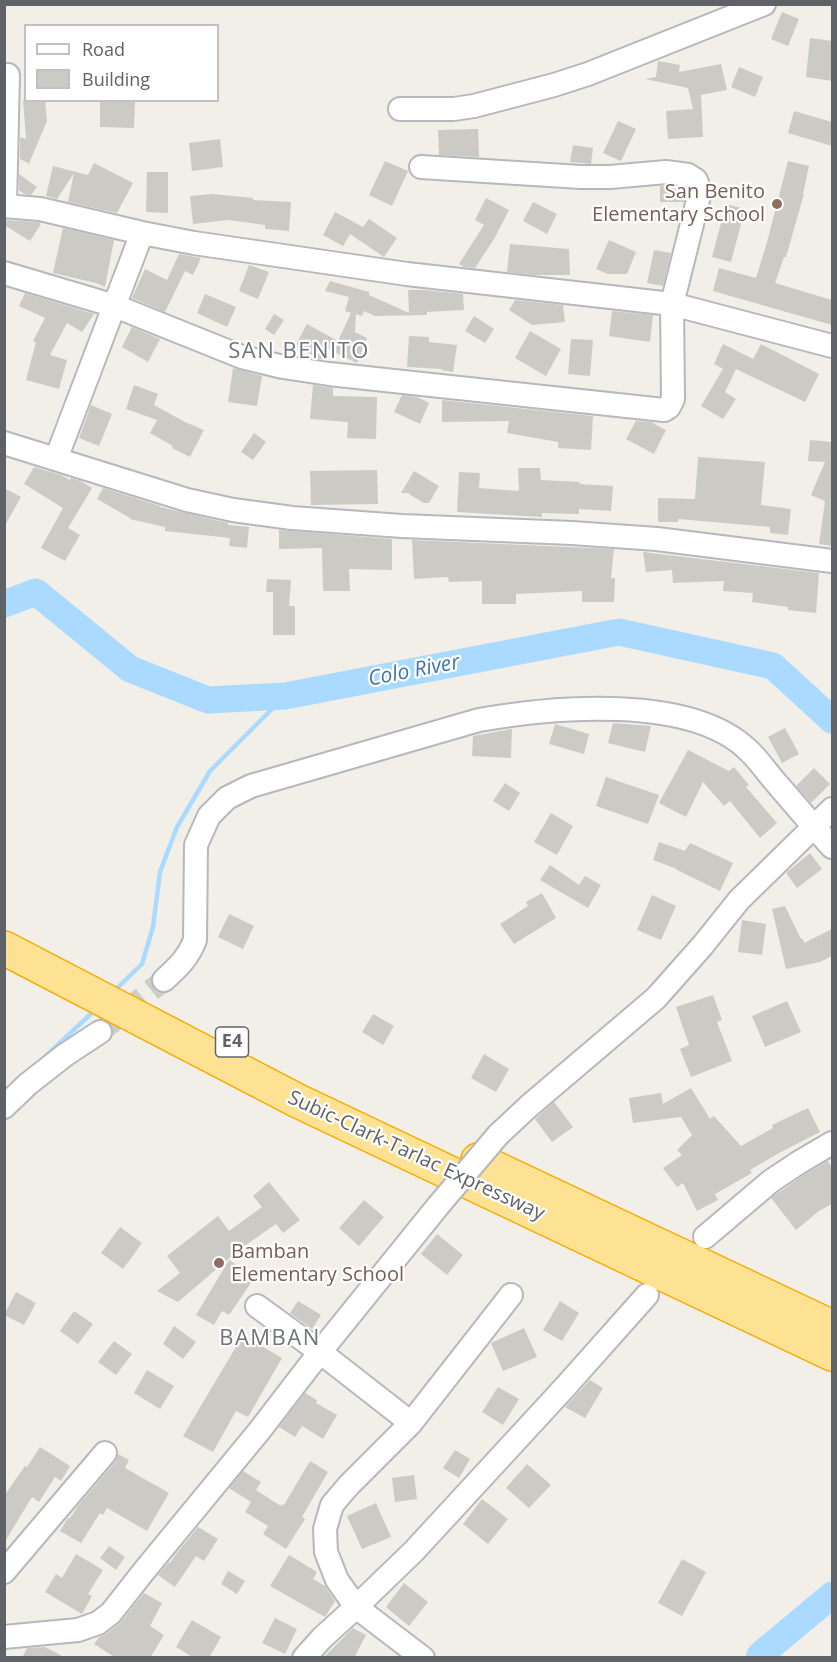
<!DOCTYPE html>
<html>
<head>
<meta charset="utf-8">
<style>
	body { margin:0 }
	#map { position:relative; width:837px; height:1662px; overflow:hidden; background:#f1efe8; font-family:"Open Sans",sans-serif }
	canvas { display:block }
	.frame { position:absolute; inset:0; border:6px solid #5f6368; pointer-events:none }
	.legend { position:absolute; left:24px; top:24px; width:195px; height:78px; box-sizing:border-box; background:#fff; border:2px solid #bfc1c3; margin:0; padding:8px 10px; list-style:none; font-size:18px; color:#5f6368 }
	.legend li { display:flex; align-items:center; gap:12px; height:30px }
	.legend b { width:30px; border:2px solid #bfc1c3 }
</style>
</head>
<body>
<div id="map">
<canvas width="837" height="1662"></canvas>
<div class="frame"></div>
<ul class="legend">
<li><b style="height:8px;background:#fff"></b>Road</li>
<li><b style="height:16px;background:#cccac5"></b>Building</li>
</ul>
</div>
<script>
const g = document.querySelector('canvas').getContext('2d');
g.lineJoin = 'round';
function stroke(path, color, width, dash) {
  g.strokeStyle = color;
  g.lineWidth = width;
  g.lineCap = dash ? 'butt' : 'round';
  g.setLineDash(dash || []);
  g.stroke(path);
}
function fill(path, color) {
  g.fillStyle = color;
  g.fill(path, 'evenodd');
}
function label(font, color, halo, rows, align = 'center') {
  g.font = font + ' "Open Sans",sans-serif';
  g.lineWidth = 4.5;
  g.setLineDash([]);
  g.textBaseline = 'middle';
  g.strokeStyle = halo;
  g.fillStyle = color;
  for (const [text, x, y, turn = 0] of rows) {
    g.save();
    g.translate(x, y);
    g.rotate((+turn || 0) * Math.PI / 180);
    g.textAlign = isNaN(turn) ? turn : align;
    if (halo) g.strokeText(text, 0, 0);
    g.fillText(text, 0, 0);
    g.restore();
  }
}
stroke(new Path2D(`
	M113 992 142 964 153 927 160 872 177 827 210 771 285 696
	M46 1056 96 1009`), '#aadaff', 4.5);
stroke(new Path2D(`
	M4 604 36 592 130 669 208 700 285 696 619 632 773 666 832 720
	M759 1658 760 1655 832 1595`), '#aadaff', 27);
fill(new Path2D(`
	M782 12 799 19 788 46 771 39Z
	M810 38 832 41V81L806 77Z
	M658 61 680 65 679 72 721 64 727 90 701 95 703 137 668 139 666 111 693 109 688 88 645 79 656 77Z
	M739 67 763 77 755 97 731 87Z
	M23 100H45L47 121 28 166V163L20 159V137L26 139Z
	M100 100H135L134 128 100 127Z
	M794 111 832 122V146L788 133Z
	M618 121 636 129 621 161 603 153Z
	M478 129 479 157 439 155 438 130Z
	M220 139 223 167 192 171 189 143Z
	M573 145 593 148 591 164 570 162Z
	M385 161 408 171 392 206 369 195Z
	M788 161 809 166 803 194H804L786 257H784L775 283 832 300V325L713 291 719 268 756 278 766 246Z
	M94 163 133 183 117 213 68 202 74 173 57 199 46 196 53 166 88 175Z
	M147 172H168V213L146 212Z
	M19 174 37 187 31 195 24 194 19 190Z
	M660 186H666L685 189 686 193 684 202H660Z
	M212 194 253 198V200L291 202 289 231 265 229V225L228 220 193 224 190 196Z
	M486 198 509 210 494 239 475 268 464 267 459 264 484 225 475 220Z
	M533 202 557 214 547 234 523 221Z
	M726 204 745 209 731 262 712 257Z
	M335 212 363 227 369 219 397 238 384 257 350 234 343 246 323 235Z
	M6 220 38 222 41 224 30 241 4 225Z
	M63 228 114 240 105 287 96 283 53 273Z
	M609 240 636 252 627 274H608L596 269Z
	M510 244 569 249 570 275H534L507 272Z
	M654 250 671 253 663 286 647 283Z
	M179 254 201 258 193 275 185 271 165 312 132 298 145 269 167 280Z
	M249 265 269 272 258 299 239 291Z
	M330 281 369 292V295L409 313 408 290H425L463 294 464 310 427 312V315L375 316 364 311 362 316 356 314 355 332 367 338 357 363 328 349 323 359H319L295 346 307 324 338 341 351 313 345 311 349 297 325 291Z
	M25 293 94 314 82 332 67 323 50 355 67 360 59 389 26 380 36 342 33 341 45 318 19 306Z
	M205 294 236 307 227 327 197 313Z
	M515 300 563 305 565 322 532 325 509 310Z
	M612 311 653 315 650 342 609 336Z
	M274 314 284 320 274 335 265 329Z
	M474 316 494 329 485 343 465 331Z
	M132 327 160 339 148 362 122 347Z
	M530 331 561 349 546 376 515 358Z
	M409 336 429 337V342L457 345 453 372 442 370V369L407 367Z
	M571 339 593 340 590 376 568 374Z
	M723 344 753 359 761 344 819 374 805 402 736 369 725 392 736 399 723 419 701 406 723 369 714 364Z
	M233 368 262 376 257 406 228 402Z
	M134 385 158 394 154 405 185 422 204 430 190 457 172 448 173 446 150 433 157 420 126 409Z
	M313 385 333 388V396L377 397 376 439 347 438 348 422 310 419Z
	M402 395 417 397 429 403 420 424 394 412Z
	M442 400 593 416 591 450 558 448V442L507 433 509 421 442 422Z
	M91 405 112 414 99 446 79 438Z
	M636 421 651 422 666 430 654 454 626 439Z
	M254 433 266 442 253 460 241 452Z
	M810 440 832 442V546L819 544 825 501 811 495 825 462 808 461Z
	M698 457 765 462 761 505 791 509 788 535 770 533V527L678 519V522H658V498L695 499Z
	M34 467 61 475 70 480 71 478 81 481 92 488 68 528 80 535 65 561 41 548 63 508 24 484Z
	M518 468H540L541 480 580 482 579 484 613 486 611 511 579 509V514L542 513V517L457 512 459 472 480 473 479 488 519 491Z
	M377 470 378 504 311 505 310 471Z
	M414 471 439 486 429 503H424L409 494V493H401Z
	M4 488 21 497 4 527Z
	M103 488 160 506V507L228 523V525L249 527 247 548 229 546 230 538 165 531V527L130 519V518L97 499Z
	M279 530 392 539V570L349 569 350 591H323L322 548 279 549Z
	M412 540 614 549 611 578H615L614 602H582V591L516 594V604H482V581L449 582 448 577 414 579Z
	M643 552 819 573 816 613 788 610V607L752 602 753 593 723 591 724 581 673 583 672 570 646 572Z
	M267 579 291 580 289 606H295V635H273V592H266Z
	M613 723 651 726 645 752 608 743Z
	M555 724 589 734 584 754 549 744Z
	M785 728 799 754 782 763 768 737Z
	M512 729 511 758 472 756 473 736Z
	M688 750 729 771 734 767 749 785 746 787 777 823 760 838 730 801 724 806 703 782 686 817 659 803Z
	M814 768 830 784 811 803 796 786Z
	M606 777 659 795 648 824 596 806Z
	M505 783 520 793 509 811 493 801Z
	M551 813 573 826 557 855 534 842Z
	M659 842 685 851 690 843 733 863 720 891 677 870V869L653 860Z
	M810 853 822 869 797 888 786 873Z
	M550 865 579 885 585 876 601 885 588 908 540 880Z
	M542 893 556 918 514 944 500 924 528 906 526 902Z
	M652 895 676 906 661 940 637 930Z
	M785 906 801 939H803L804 943 832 929V956L820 962 786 969 772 909Z
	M229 914 254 926 243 949 218 937Z
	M742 920 766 924 762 955 738 952Z
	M713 995 722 1020 717 1022 732 1061 691 1077 680 1049 689 1045 676 1007Z
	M787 1001 801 1032 765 1047 752 1016Z
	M373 1014 394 1026 383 1045 362 1032Z
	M484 1054 509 1069 496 1092 471 1078Z
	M691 1088 710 1119 714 1116 741 1146 773 1128 772 1125 808 1108 820 1132 779 1153 750 1170 752 1173 715 1194 718 1200 697 1211 683 1183 677 1187 663 1168 682 1155 677 1150 692 1135 681 1117 633 1123 629 1098 661 1093 663 1104Z
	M554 1102 573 1127 552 1142 535 1119Z
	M828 1161 832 1168V1204L819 1211 796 1230 771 1198 805 1174Z
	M269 1182 300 1220 283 1233 276 1224 240 1249 178 1302 157 1291 180 1273 167 1256 218 1216 229 1231 262 1207 253 1196Z
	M364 1200 384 1217 359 1246 339 1228Z
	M120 1227 142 1243 123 1269 101 1253Z
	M437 1234 463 1255 447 1275 421 1254Z
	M229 1260 255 1277 229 1315 222 1311 214 1325 196 1315Z
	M16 1292 36 1303 24 1325 4 1315Z
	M298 1301 321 1315 312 1329 290 1313Z
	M560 1301 579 1313 562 1341 543 1330Z
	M74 1311 93 1324 78 1344 60 1331Z
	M174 1326 196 1342 183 1359 163 1344Z
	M524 1328 537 1357 503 1371 491 1343Z
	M243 1335 282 1358 248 1417 236 1411 213 1452 183 1436Z
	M114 1341 132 1354 116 1375 98 1362Z
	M147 1370 174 1386 160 1409 134 1393Z
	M590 1380 603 1388 585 1418 565 1407Z
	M498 1387 519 1399 503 1425 482 1412Z
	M305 1393 317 1400 316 1403 337 1415 323 1439 302 1426 295 1437 279 1427Z
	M40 1447 70 1466 61 1481 55 1477 39 1502 32 1497 4 1543V1496L25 1466 27 1467Z
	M455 1450 470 1459 459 1478 443 1468Z
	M118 1454 129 1460 125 1468 169 1493 147 1531 107 1508 103 1515 100 1513 81 1543 60 1531 68 1518H70L78 1506 115 1462Z
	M310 1461 328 1472 302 1517 305 1519 286 1549 263 1534 268 1526 245 1512 251 1502 229 1488 243 1471 261 1482 256 1490 281 1506 282 1504 284 1505Z
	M527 1464 551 1485 529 1508 506 1488Z
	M414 1475 417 1499 395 1502 392 1478Z
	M482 1499 508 1519 488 1544 463 1524Z
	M376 1503 391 1537 362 1549 347 1516Z
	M198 1527 218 1539 204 1561 196 1556 175 1587 158 1575 169 1562 170 1563 176 1554Z
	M109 1546 125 1557 116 1570 100 1558Z
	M76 1554 103 1570 88 1594 92 1596 82 1614 45 1592 56 1574 62 1578Z
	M289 1555 317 1572 313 1579 325 1586 335 1601 325 1617 270 1586Z
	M682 1559 706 1572 682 1616 658 1603Z
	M228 1571 245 1581 237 1594 221 1584Z
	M404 1583 428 1602 409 1626 386 1607Z
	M144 1593 162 1603 150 1626 164 1635 150 1658H116L94 1644 99 1637 106 1634 121 1622Z
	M275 1618 297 1629 285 1654 262 1643Z
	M192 1620 221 1637 209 1658H194L176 1647Z
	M353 1628 366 1635 354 1658H323Z
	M45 1647 66 1658H22L27 1648Z`), '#cccac5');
stroke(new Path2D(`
	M100 1032 164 980`), '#ccccc8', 22, [22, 11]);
const minor = new Path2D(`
	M400 109H454L474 106 554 85 588 74 764 4
	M4 206 40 209 142 233 194 243 407 274 672 304 832 346
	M5 206 8 75
	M4 273 115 306 242 357 283 367 329 374 664 410 669 407 673 399 672 304 700 192 696 180 688 175 666 172 610 177H581L421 167
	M4 443 187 500 233 510 292 518 402 526 572 533 657 539 832 561
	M56 459 142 233
	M164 980C178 967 188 958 195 940L196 845 209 816 227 798 251 786 479 720C553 707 690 694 748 750 759 760 768 774 778 785 796 806 814 827 832 847
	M4 1107 28 1084 65 1055 100 1032
	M498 1135 529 1106 656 998 703 945 739 900 832 809
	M705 1237 771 1181 798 1163 832 1143
	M257 1306 320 1352 411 1423
	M4 1572 105 1453
	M4 1637 78 1630 98 1623 111 1613 144 1571 260 1430 320 1352 438 1206
	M304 1658 322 1638 356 1607 414 1551 566 1386 647 1295
	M423 1658 356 1607 337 1580 326 1552 325 1529 332 1505 348 1486 411 1423 511 1295`);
const highway = new Path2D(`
	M4 948 298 1101 832 1354
	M478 1160 832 1327`);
stroke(minor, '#b5b8bc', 26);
stroke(highway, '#f9ab00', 36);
stroke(minor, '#fff', 22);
stroke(highway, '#fde293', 33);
const minorBridge = new Path2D(`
	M438 1206 498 1135`);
stroke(minorBridge, '#b5b8bc', 26, []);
stroke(minorBridge, '#fff', 22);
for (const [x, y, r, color] of [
	[777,204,6,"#8d6e63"],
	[219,1263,6,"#8d6e63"]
]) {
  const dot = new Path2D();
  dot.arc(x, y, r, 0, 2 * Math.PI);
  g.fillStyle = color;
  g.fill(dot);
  stroke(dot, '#fff', 2);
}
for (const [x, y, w] of [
	[232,1042,33]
]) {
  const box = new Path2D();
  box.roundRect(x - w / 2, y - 15, w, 30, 4.5);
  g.fillStyle = '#fff';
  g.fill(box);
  stroke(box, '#5f6368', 1.5);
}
label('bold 18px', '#5f6368', null, [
	["E4",232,1042]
]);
label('20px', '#785e54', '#fff', [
	["San Benito",765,192],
	["Elementary School",765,215],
	["Bamban",231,1252,"left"],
	["Elementary School",231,1275,"left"]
], 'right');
label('20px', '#5f6368', '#fff', [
	["Subic-Clark-Tarlac Expressway",416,1156,25]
]);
label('italic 21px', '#4174aa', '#fff', [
	["Colo River",414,671,-11]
]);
g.letterSpacing = '1.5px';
label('22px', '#70757a', '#fff', [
	["SAN BENITO",299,352],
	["BAMBAN",270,1339]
]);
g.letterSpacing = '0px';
</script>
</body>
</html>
